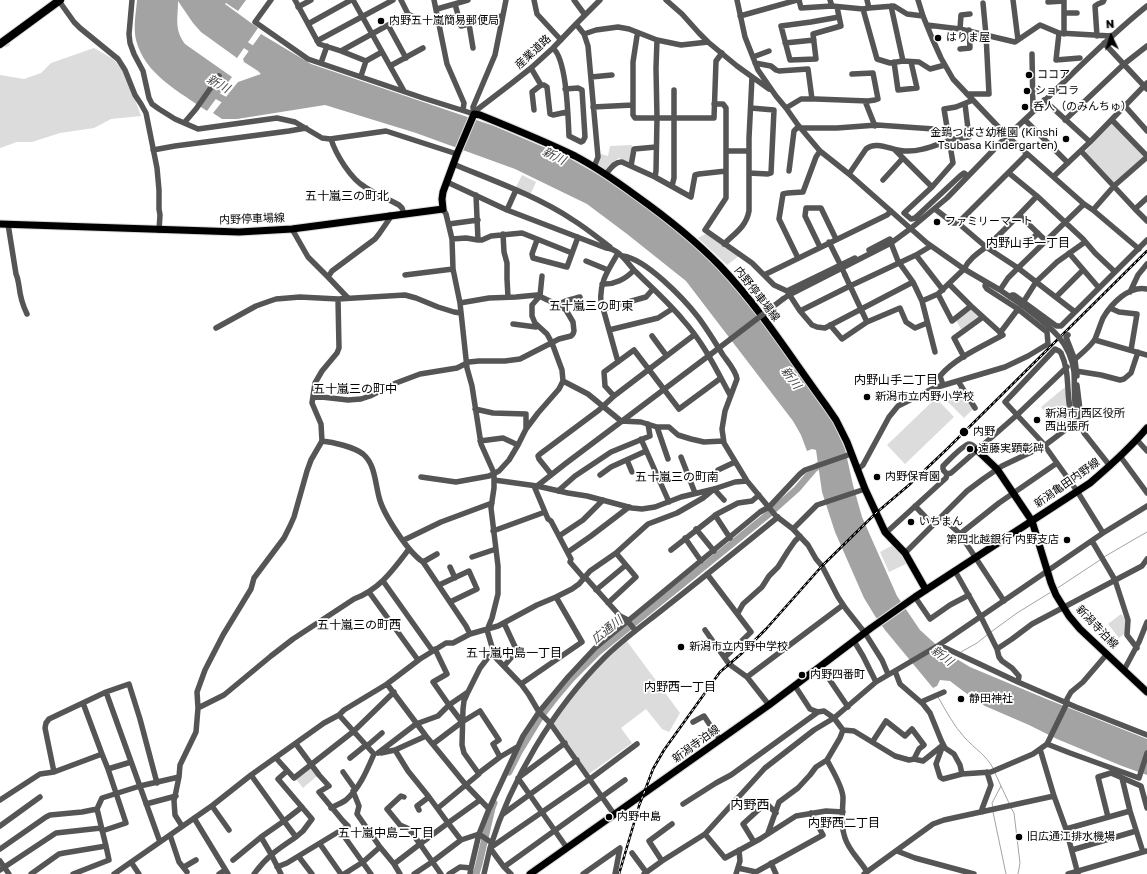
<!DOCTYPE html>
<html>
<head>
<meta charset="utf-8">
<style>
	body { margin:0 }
	#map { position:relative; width:1147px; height:874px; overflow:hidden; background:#fff; font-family:"Golos Text",sans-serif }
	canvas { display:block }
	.north { position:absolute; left:1091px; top:16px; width:40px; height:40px; -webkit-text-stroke:3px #fff; paint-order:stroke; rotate:356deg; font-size:11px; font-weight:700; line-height:16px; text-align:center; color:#000 }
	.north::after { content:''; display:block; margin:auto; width:14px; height:18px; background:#000; clip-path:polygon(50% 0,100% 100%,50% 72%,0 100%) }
</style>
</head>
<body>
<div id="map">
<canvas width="1147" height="874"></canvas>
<div class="north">N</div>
</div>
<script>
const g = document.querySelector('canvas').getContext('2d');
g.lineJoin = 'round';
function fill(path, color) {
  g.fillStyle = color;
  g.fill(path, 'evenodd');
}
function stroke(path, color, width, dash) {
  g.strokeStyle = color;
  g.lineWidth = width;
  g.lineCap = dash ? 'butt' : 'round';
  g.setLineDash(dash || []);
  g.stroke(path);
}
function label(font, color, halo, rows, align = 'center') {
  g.font = font + ' "Golos Text","Noto Sans JP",sans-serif';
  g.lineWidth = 3.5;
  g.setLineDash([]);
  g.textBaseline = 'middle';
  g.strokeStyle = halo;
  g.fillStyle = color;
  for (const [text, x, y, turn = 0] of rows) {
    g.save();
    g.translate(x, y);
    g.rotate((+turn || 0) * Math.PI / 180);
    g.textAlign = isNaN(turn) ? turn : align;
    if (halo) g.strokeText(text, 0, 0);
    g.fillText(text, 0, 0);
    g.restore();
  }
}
fill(new Path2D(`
	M94 48 113 59 126 75 141 116 111 119 94 128 60 133 32 142H17L0 148V75L24 79 41 73 51 63Z
	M1111 124H1113L1144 157 1114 183 1086 153V151Z
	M632 145 631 160 629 162 619 158 609 165 604 172 595 167 598 153 608 156 610 146Z
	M522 175 536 182 530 195 515 189Z
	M707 233 739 256 727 265 698 238Z
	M971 308 981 317 962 331 956 320Z
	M960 386 974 408 964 418 945 399Z
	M1065 387 1072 422 1067 426 1063 421 1056 425 1041 407Z
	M936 398 954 417 905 464 887 445Z
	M895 544 910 562 889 572 880 552Z
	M1121 614 1127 620 1126 635 1124 634 1119 638 1108 624Z
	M626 640 680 713 669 732 662 729 646 709 621 728 632 743 589 774 553 723 593 670Z
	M310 766 317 776 303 788 295 778Z`), '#dcdcdc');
fill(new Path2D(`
	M137 0H246L238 11 226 3 225 4 258 28 237 58 201 32 193 23 178 1C178 19 174 29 185 44L232 77 207 111C180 92 145 75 136 40 133 27 136 13 137 0Z
	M261 34 311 64 494 126 567 157 611 182 698 244 767 328 833 422 845 449 853 485 862 517 897 596 920 630 942 650 970 667 1044 698 1147 739V775L1122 766 1057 739 1029 725 985 706 963 691 950 681 940 680 937 686 933 688 885 630 875 616 864 598 835 532 822 492 816 450 812 449 807 451 801 435 793 421 686 281 627 234 587 204 515 169 416 133 325 105 237 119H222L213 113 238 82 261 74 258 71 244 62 243 59Z`), '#a3a3a3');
stroke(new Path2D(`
	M1104 557 1133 540 1147 532
	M1056 589 1100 560
	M991 632 1017 613 1051 592
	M961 652 977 643 987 635
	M938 697C946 711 954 726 965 738 974 748 987 756 993 768
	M1001 786 1009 803
	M993 807 992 803 1001 786 995 773
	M1011 808 1014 813 1020 863 1018 874
	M993 812 1006 874`), '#a3a3a3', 1);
stroke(new Path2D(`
	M238 40 258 53
	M210 92 232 104
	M509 772 519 752 541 716 555 698 572 678 598 652 770 513 797 489 814 469 819 465
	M476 874 479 864 492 808 494 803`), '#a3a3a3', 7);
stroke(new Path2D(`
	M2 37 8 46`), '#d9d9d9', 5.5, [5.5, 3]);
const major = new Path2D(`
	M0 224 239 232 292 229 443 209 442 199 443 192 457 154 474 114 480 115C512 128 544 141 575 156 596 167 616 181 635 195 666 217 695 240 721 267 760 308 792 359 825 404L836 420 847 442 865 489 885 532 905 553 926 590
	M977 450 997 469 1032 521 1051 583 1056 595 1069 616 1080 629 1147 692
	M530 874 769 705 871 628 915 597 1090 483C1110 466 1130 448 1147 428`);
const highway = new Path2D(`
	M0 44 60 0`);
stroke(major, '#dbdbdb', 9);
stroke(highway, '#dbdbdb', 10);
stroke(new Path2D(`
	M132 0 129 34 130 43 134 54 143 71 149 98 152 104 159 109 175 119 198 129 277 118 295 122 322 138 330 139 386 131 457 154
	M271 0 255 22 308 59 423 98 474 114
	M295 0 319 44 341 51 408 14
	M353 0 404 91
	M401 0 408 14 417 19
	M434 0 447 64 464 103 463 110
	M534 0 537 14 561 40
	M574 0 585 15
	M666 0 682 14 699 33 708 42 737 66 769 89
	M737 0 745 37 758 70 776 96 786 108 798 125 820 151 849 174 927 243 964 269 1000 290 1022 305
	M799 0 801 8 832 6 863 9 877 59 890 63 903 61 891 6
	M830 0 832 6
	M867 0 869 8
	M1013 0 1018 40
	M59 1 74 22 80 28 118 59 125 70 135 95 141 104 146 113 157 168 159 190V209L160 215 159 230
	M1048 2 1064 1V34
	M455 4 461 26 469 24 473 48
	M298 7 311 0
	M837 7 841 26 813 34 816 59 790 60 781 26 811 22 839 17
	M437 9 468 0
	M863 9 869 8 894 6 907 14 923 16
	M1064 13H1077
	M740 16 797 0
	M308 24 351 0
	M469 24 502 16
	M576 24 584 34 588 46 598 157 594 167
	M388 25 406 58
	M927 25 960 29 1015 42 1040 25 1059 33 1111 36
	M960 29 961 15 970 14
	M638 33 637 36 633 62V115L635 118H714L716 61 722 53
	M1059 33 1056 60 1080 58
	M584 34 596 30 618 27 629 29 657 40 681 45 708 42
	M1097 36 1095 6 1098 4 1103 2 1104 0
	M317 41 393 0
	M785 43 814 40
	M1104 43 1147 89
	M553 48C567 60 568 117 569 136L581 142 583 141 585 137 582 90 578 88 565 89
	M960 49 970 48 969 30
	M341 51 366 61
	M1032 54 1033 111
	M753 57 769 51
	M903 61 919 62 930 69 945 65
	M894 62 898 90 917 88 911 62
	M321 63 327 46
	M755 63 771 66 776 70 779 71 808 69 812 99
	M390 66 423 48
	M531 68 541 85H544L547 87 550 114 553 115 567 112
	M361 76 366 61 382 52
	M591 77 612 75
	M967 94H989L986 35 983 3
	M1044 100 1090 142
	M865 101 875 126
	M714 104H723L726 108V198L705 230 752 263 774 285 787 291 800 311 812 325 817 327 825 328 913 282
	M1125 106 1147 131
	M593 107 633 105
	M786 108 801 99H816L868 101 875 100 878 99 873 73 852 74
	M534 110 532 92 541 85
	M474 114 478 109 512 83 531 68 553 48 576 24 600 0
	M474 114 473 107 495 55 506 0
	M1025 120 1068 163
	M1065 120 1124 64 1147 46
	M1112 120 1147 156
	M184 123 196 109 219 76
	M801 128H837L877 125 934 129
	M331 139C336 155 351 179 365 187 376 194 388 199 399 205L402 208 404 214
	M153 150 175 146 289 131 306 128
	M895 150 932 187
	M726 151H749
	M1081 151 1135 209 1147 221
	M453 164C494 181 537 196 573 220 586 228 598 238 610 247
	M631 166 634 149 656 147
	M789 171 794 131 799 126
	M749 173 768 174 771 173 774 110 751 108
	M1009 173 1037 196 1083 239 1095 253 1115 272
	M606 174C610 169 615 161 622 162L655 177 691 197 695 175 699 174 726 171
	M849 174 866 149C877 140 892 151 905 151 922 152 937 144 954 139 958 138 964 138 969 137L965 104
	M968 176 964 173 960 176 915 218 911 219 904 213 932 187 953 163 944 109 956 107 973 100
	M1054 176 1090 142 1147 83
	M655 177 656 171 657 118 656 68 657 40
	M883 180 903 158
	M447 182 507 210 606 248C620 249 627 263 636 272 652 288 669 303 683 320 703 342 716 369 730 395
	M672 186 674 178V90
	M476 195 478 240
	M443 209 446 214 452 239 453 269 460 303 467 368 472 386 481 444 494 473V488L491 508 498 566V594L492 618 487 630 495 657 521 684 529 695 539 712 550 723 614 814
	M935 209 953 223H958L986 247 1018 268 1075 312
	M1135 209 1147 198
	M507 210 516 190
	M1093 210 1114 186 1147 157
	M1019 215 1046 241
	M958 223 1027 154
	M8 224 16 274C18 278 18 281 19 286 20 295 23 306 27 314
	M449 224 478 220
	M292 229 308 257 328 277 348 298
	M503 234 504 252 507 263V279L508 297
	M452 239 466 238 478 240H482L491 236 522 233 572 253
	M537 240 532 254 533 258 567 267 578 237
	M829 242 841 266
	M891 243 898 261 913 282 922 301 935 352
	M1028 243 1038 233
	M724 244C735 233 746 227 749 211V138L752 77
	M820 247 805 216 806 208H821L836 239
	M1139 249 1093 210 1084 204 1007 136C1055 93 1097 46 1147 6
	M869 250 890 239
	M1069 253 1099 288
	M916 255 943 290
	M623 256C646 259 684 299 698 317 707 329 715 342 723 355 728 362 736 371 737 379L725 411 722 429 724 443 747 481 776 516 793 529 808 545 816 559 822 566 838 597 846 609 865 633 882 660 888 674
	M798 258 779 219 783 194C790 192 796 193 803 192L816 157 820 151
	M586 261 608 270
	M405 275 453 269
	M764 275 887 215 891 211
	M542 276 540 296 532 305V316L535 323 547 334 552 343 562 370 563 381 588 394 621 421 641 422 657 427H669L678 435 691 439 704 442 723 441
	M328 277 332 271 375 239 379 234 390 218V215
	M602 284C614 285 626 279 634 270
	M1000 290 1008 278 1018 268 1084 204
	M787 291 855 258
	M1130 292 1138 275 1147 264
	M938 294 952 321 971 306
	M1010 297 1012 295H1014L1055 325 1057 326H1061L1147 240
	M1056 297 1083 270
	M783 299 789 295 891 243 910 229 947 198 1007 136 953 79 941 58 932 38 923 16 918 0
	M922 301 938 294 964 269C969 259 978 253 986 247 1004 231 1021 213 1037 196
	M1024 301 1036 282 1057 262 1085 242
	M558 305C564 300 573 299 580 297
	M1110 308 1119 312 1137 314 1131 350
	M603 309 646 297 653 289
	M800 311 850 286 916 255 931 246
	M867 322 900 308 906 322 915 328 927 323
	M513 324 536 327 538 326
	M830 325 842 339 867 322 845 275
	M216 328 256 306 270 301 276 299 300 297 338 299 405 295 416 298 438 307 454 312 461 313
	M609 330 658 318 672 309
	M1000 333 1018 309
	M1068 335 1066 337 1075 360 1077 376
	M652 336 666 355
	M1095 340 1147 355
	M964 357 954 338 983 317
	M1073 361C1080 355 1091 346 1095 339 1098 332 1100 325 1103 318 1111 304 1129 285 1147 289
	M618 362 601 301C599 282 609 269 618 253
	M1076 371 1101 375 1120 380 1124 379 1131 373 1138 352
	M958 381 975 408
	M943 385 940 376C955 358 983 346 1003 335L971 306 949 284
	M313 396 348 400 361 399 370 396 396 383 420 374 457 368 469 362 479 361H505L520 359 559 339 571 336 573 334 574 331 573 322 566 310 558 305 537 295 516 297 489 298 460 303
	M614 396 605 386 604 372 634 350 679 409 721 378
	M475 409 493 413 526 414V429L518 445 503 438 480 441
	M1078 418 1084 433 1110 466
	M1074 422C1064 399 1072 376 1061 353L1059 351 1055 349 1005 402 1042 442 1077 491 1103 533
	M657 427 668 459
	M526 429 538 413 559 389 563 381
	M641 439 669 502
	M1137 440 1147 451
	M322 441C333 442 354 447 363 454 375 464 375 482 379 497 383 514 408 552 423 562L466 626 470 634
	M1120 456 1147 493
	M681 457 695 493
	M627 460 632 472
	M718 470 735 462
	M857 470 863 465 889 417 898 406 934 388 1005 367 1028 356 1048 344 1047 332 1018 309 987 289 985 286 986 282
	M551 474 539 459 538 456 540 454 599 410 614 396 694 335
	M947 474 951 473 1017 415 1067 367
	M947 474 943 470V466C948 461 964 444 969 444 973 444 975 447 977 450
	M600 475 611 467 646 451
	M421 477 456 482 489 476 499 471 509 460 518 445
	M494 480 537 486 568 493 587 496 632 508 642 509 655 507 681 497 714 489 735 482 747 481
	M534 486 548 519 551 521 571 559 570 562 583 577 586 578 620 616 626 619 635 630
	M537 486 565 464 711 354
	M714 489 724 500
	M558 491 575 476 611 452 650 436 648 424
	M915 506 933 525
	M715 515 730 538
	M942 517 960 534 1004 601
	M696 529 714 551
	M793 529 817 505 865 489
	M493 531 545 512
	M885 532 888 531 946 478 947 474
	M960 534 999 503 1057 463
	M559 536 583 520 603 500
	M685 538 701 561
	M404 540 441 522 492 503
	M1092 541 1115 580 1128 620 1127 635 1137 648
	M671 550 717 514 738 503 752 501 759 495
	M568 552 591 536 629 507
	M905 553 967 491 983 479 1002 466 1044 446 1081 418 1077 385
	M472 557 496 549
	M423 562 437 554
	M450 567 455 578
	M955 571 981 617 997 649 999 657 1002 661 1012 668 1019 676 1018 682
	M707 574 751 632 725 657
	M383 581 432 650
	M439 585 469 571 477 589 450 602
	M596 590 626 565
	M369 592 418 660
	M915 597 930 619 950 605 969 595
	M608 603 636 577 616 553
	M738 613 743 604 762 587 769 576 778 567 788 551 795 541 800 536
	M705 630 729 664 747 677 769 705
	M854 641 863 656 876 682
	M939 645 1018 682 1076 707 1147 735
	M997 649 1012 639 1032 624 1142 566 1147 559
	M504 666 517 651 504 623
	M821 667 848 707
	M1124 670 1139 642 1147 622
	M895 671 900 684 923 704 930 713 941 740 945 748 954 754 960 765 962 774
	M747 677 843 605
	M387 684 426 736 466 785 489 809
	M521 684 582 642 556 597
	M795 686 810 709 818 712 824 711 834 718 843 730 854 731 895 756 909 760 914 759 923 761 943 745 936 764 940 777 943 779 962 774 991 772 1033 754 1047 744 1067 703V699L1071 692 1083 682 1107 654
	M106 692 160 842
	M921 702 944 692
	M83 703 102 754
	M198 708 224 695 271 656 293 639 354 599C380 589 393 570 409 549
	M339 715 374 754
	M462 722 449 705 468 692
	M693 722 704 716 720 740
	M843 730 840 738 827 760C832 770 842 785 843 797 843 811 840 824 845 838 849 851 860 860 867 872
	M873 741 886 721 905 736 912 729 924 745 919 749 914 759
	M565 743 518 778 567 848
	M433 744 462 722 480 711 499 740 493 744 500 757 517 747
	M1047 744 1070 753 1139 778 1147 753
	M367 746 382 733
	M1040 749 1054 796 1066 829 1078 874
	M395 750 408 771 429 797
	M378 753 416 724 438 716 449 705 433 682 447 674 435 649
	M381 753 395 750 426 736
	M276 758 294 778 354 731 394 692
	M350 758 366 745
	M287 771 278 779 312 819 303 831 296 837 284 821 302 807
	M54 772 45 728 46 723 49 719 106 692 129 684 140 719 157 783
	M343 772 355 789
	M479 773 500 757
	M251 775 284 821 261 837 271 854 281 874
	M1122 778 1130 811 1143 852
	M353 791 359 806 357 814 380 847
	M0 800 40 774 54 772 102 754 108 769 131 762
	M146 804 176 796
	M683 804 716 783 731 775 818 712
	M212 806 229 830
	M331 808C336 805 342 803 346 800 360 788 367 770 374 754
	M438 808 479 774 464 753 462 745 463 709 464 701 468 692 480 668 493 651
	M419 810 417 806 429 797 448 823 420 844 441 874
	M982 812V809L991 785 987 772
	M503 814 577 760
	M1108 817 1098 777 1111 773 1141 786 1147 808
	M194 818 228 874
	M0 826 40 797
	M182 826 175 815 174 801 179 777 180 765 196 732 198 708 197 692 205 670 223 635 251 589 254 578 284 538 290 526 294 517 307 471 311 460 322 441 321 424 312 403 315 383 322 371 337 353 339 348 338 299
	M1066 829 1130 811
	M102 831 126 823 108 769
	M341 832 371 874
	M768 833 779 802 798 788 810 775 816 767 827 760
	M705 834 725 858 760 839 796 816 826 811 843 812
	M170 835 179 862 187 872
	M461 840 448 823 480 800
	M754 842 743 824 766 803 776 813
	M320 844 341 874
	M0 849 46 817 50 815 82 812 97 809
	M1072 850 1136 831
	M897 851 915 858 974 874
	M632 853 646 872
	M299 857 312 874
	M233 860 261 837
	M0 861 9 874
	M662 861 649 841 672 824
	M131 862 139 874
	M771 863 776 874
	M394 864 400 874
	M184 867 196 860
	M277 867 287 863 348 826 343 821 319 792 329 786 319 775 296 744
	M504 867 625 780
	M738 868 756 872 823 835 811 813
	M0 870 56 833 101 828
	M31 874 59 854 64 853 106 846 97 809 102 798 140 786 179 777
	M73 874 109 860 106 846
	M114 874 213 805 251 775 324 723 339 715 344 710 387 684 420 659 446 643H453L470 634 498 626 537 605 556 597 572 589 579 584 590 571 616 553 648 524 677 513 703 498 714 489
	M219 874 225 870
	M254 874C267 856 278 849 296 837
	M344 874 363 862 380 847 394 864 420 844 409 829 400 825 387 809 401 796 404 797
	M414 874 432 862 461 840 479 834 489 809 523 736 539 712 568 677 595 648 760 512 769 507 800 474 805 470 851 454
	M449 874 460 867 471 868 479 834 492 843
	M470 874 471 868
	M484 874 490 848 590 779 637 744
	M511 874 504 867 490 848C511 780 553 709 604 658 623 639 646 623 667 606 704 577 741 547 778 517
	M583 874 620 848 615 874
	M644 874 662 861 705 834 765 768 814 730 834 718 876 682 939 645 1103 533 1147 506
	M736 874 740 861 739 850
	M864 874 933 824 944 820 1054 796
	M1068 874 1147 851`), '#555', 5.5);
stroke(major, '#000', 7);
stroke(highway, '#000', 8);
const rail = new Path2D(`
	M619 874 639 806 653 769 664 750 720 672 741 654 766 629 822 566 876 513 909 485 947 449 1147 251`);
stroke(rail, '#000', 2.5);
stroke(rail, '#fff', 1, [3]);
stroke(new Path2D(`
	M841 266 845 275
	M1022 305C1046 324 1070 339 1074 372 1075 387 1073 401 1077 415
	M711 354 783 299`), '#555', 5.5);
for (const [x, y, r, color] of [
	[381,21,4,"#000"],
	[938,38,4,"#000"],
	[1029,75,4,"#000"],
	[1027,91,4,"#000"],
	[1025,107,4,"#000"],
	[1066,139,4,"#000"],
	[937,222,4,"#000"],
	[867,397,4,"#000"],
	[1037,420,4,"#000"],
	[964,432,5,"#000"],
	[970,449,4,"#000"],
	[877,477,4,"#000"],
	[911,522,4,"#000"],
	[1067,540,4,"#000"],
	[681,647,4,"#000"],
	[802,675,4,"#000"],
	[961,699,4,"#000"],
	[609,817,4,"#000"],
	[1019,837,4,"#000"]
]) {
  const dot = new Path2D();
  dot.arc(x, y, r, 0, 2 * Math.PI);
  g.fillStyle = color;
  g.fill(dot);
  stroke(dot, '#fff', 1.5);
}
label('11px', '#000', '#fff', [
	["内野五十嵐簡易郵便局",389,21],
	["はりま屋",946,38],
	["ココア",1037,75],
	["ショコラ",1035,91],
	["呑人（のみんちゅ）",1033,107],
	["金鵄つばさ幼稚園 (Kinshi",1058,133,"right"],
	["Tsubasa Kindergarten)",1058,146,"right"],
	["ファミリーマート",945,222],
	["新潟市立内野小学校",875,397],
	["新潟市 西区役所",1045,414],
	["西出張所",1045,427],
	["内野",973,432],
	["遠藤実顕彰碑",978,449],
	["内野保育園",885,477],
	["いちまん",919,522],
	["第四北越銀行 内野支店",1059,540,"right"],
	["新潟市立内野中学校",689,647],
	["内野四番町",810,675],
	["静田神社",969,699],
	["内野中島",617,817],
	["旧広通江排水機場",1027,837]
], 'left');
label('11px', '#000', '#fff', [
	["産業道路",533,52,-43],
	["内野停車場線",252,219,-2],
	["内野停車場線",757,294,52],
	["新潟亀田内野線",1067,483,-35],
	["新潟寺泊線",1097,627,46],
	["新潟寺泊線",696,744,-36]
]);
label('italic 12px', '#444', '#fff', [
	["新川",218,84,29],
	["新川",554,156,26],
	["新川",791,378,54],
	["広通川",607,630,-39],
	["新川",942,656,37]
]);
label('12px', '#000', '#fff', [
	["五十嵐三の町北",347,196],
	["内野山手一丁目",1028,243],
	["五十嵐三の町東",591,306],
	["内野山手二丁目",896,380],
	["五十嵐三の町中",355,389],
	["五十嵐三の町南",677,477],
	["五十嵐三の町西",359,625],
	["五十嵐中島一丁目",514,653],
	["内野西一丁目",680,687],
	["内野西二丁目",844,823],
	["五十嵐中島二丁目",386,833]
]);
label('13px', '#000', '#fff', [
	["内野西",750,805]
]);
</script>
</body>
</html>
